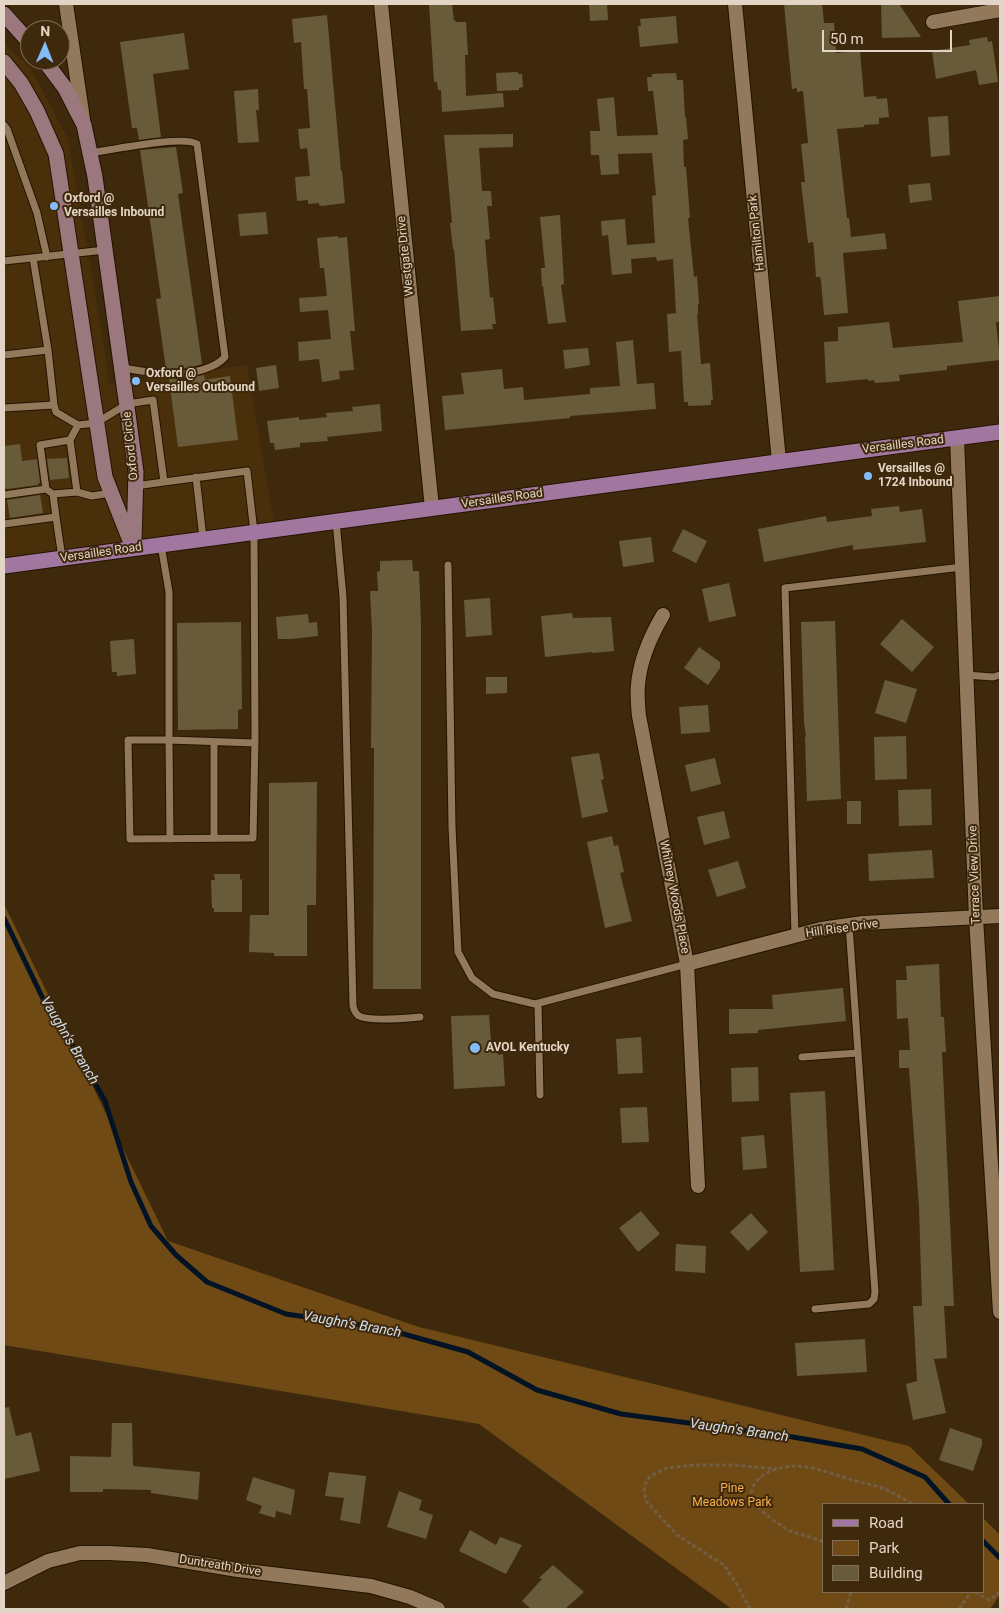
<!DOCTYPE html>
<html>
<head>
<meta charset="utf-8">
<style>
	body { margin:0 }
	#map { position:relative; width:1004px; height:1613px; overflow:hidden; background:#3f290c; font-family:Roboto,sans-serif }
	canvas { display:block }
	.frame { position:absolute; inset:0; border:5px solid #e3d5c5; pointer-events:none }
	.legend { position:absolute; left:822px; top:1503px; width:162px; height:90px; box-sizing:border-box; background:#3f290c; border:1px solid #816e56; margin:0; padding:6px 9px; list-style:none; font-size:15px; color:#e3d5c5 }
	.legend li { display:flex; align-items:center; gap:10px; height:25px }
	.legend b { width:25px; border:1px solid #816e56 }
	.north { position:absolute; left:20px; top:20px; width:50px; height:50px; box-sizing:border-box; background:#3f290c; border:1px solid #816e56; border-radius:50%; rotate:1deg; font-size:14px; font-weight:700; line-height:20px; text-align:center; color:#e3d5c5 }
	.north::after { content:''; display:block; margin:auto; width:18px; height:22px; background:#82bcfa; clip-path:polygon(50% 0,100% 100%,50% 72%,0 100%) }
	.scale { position:absolute; left:822px; top:30px; width:130px; height:22px; box-sizing:border-box; border:2px solid #e3d5c5; border-top:0; padding-left:6px; font-size:15px; line-height:18px; white-space:nowrap; color:#e3d5c5; -webkit-text-stroke:4px #3f290c; paint-order:stroke }
</style>
</head>
<body>
<div id="map">
<canvas width="1004" height="1613"></canvas>
<div class="frame"></div>
<ul class="legend">
<li><b style="height:6px;background:#a1779f"></b>Road</li>
<li><b style="height:14px;background:#704a14"></b>Park</li>
<li><b style="height:14px;background:#685b39"></b>Building</li>
</ul>
<div class="north">N</div>
<div class="scale">50 m</div>
</div>
<script>
const g = document.querySelector('canvas').getContext('2d');
g.lineJoin = 'round';
function fill(path, color) {
  g.fillStyle = color;
  g.fill(path, 'evenodd');
}
function stroke(path, color, width, dash) {
  g.strokeStyle = color;
  g.lineWidth = width;
  g.lineCap = dash ? 'butt' : 'round';
  g.setLineDash(dash || []);
  g.stroke(path);
}
function label(font, color, halo, rows, align = 'center') {
  g.font = font + ' Roboto,sans-serif';
  g.lineWidth = 4;
  g.setLineDash([]);
  g.textBaseline = 'middle';
  g.strokeStyle = halo;
  g.fillStyle = color;
  for (const [text, x, y, turn = 0] of rows) {
    g.save();
    g.translate(x, y);
    g.rotate((+turn || 0) * Math.PI / 180);
    g.textAlign = isNaN(turn) ? turn : align;
    if (halo) g.strokeText(text, 0, 0);
    g.fillText(text, 0, 0);
    g.restore();
  }
}
fill(new Path2D(`
	M4 43 31 69 68 139 106 358 108 385 247 365 275 529 4 566Z`), '#4a300a');
fill(new Path2D(`
	M4 904 168 1241 419 1327 909 1446 969 1504H823V1592H983V1518L1000 1535V1595L990 1609H730L729 1607 479 1424 4 1345Z`), '#704a14');
stroke(new Path2D(`
	M4 918 48 1009 77 1052 105 1101 131 1182 151 1226 176 1255 207 1282 286 1314 382 1328 468 1352 537 1390 621 1414 787 1436 862 1449 925 1477 949 1504
	M983 1541 1000 1558`), '#021325', 5);
fill(new Path2D(`
	M429 4H452L454 21 455 20 456 22H466L468 55H465L466 96 503 93 504 107 442 112 441 90H438L437 82H434Z
	M589 4H607L608 20 590 21Z
	M784 4H822L824 23H834L836 53 860 51 864 97 876 96 877 99 887 98 889 117 879 118V124L864 125V127L837 129 847 218H849L851 237 885 233 887 249 843 253 848 313 824 315 821 281 820 277H816L814 249 813 242 808 243 801 182H805L801 144 808 143 803 91 797 92V88L792 89Z
	M881 4H899L921 37 882 38Z
	M327 15 341 171H342L345 203 322 206 319 205V203L308 204V200L297 201 295 177 310 176 307 148 300 149 298 129 310 128 307 89H304L301 42 294 43 292 19Z
	M676 16 678 43 640 47 638 26H641L640 19Z
	M184 33 189 69 153 74 161 137 139 140 137 128H132L120 42Z
	M987 37 988 42 992 41 998 82 979 85 976 70 936 79 932 51 970 45 969 40Z
	M518 72V74H522L523 87 519 88V90L497 91 496 73Z
	M676 73 677 80H683L685 117H686L688 139 683 140 684 167H686L690 218H688L694 277 697 276 698 288 699 304H698V314H697L701 364 710 363 713 400H711V405L688 406V402H684L681 351 669 352 667 314 676 313 673 259 657 261 656 257 631 259 632 273 612 275 608 235 602 236 601 221 625 219 627 245 655 243 652 196 656 195 652 153 618 154 619 174 601 175 599 155H591L590 131H600L597 99 614 97 617 136 658 135 653 91H648L647 77H652V74Z
	M258 89 259 110H256L259 142 238 143 234 91Z
	M948 116 950 155 931 157 928 117Z
	M513 134V147L479 148 482 191H491L492 206H487L490 239 485 240 490 298 493 297 496 324H492L493 329 461 331 454 249H453L450 223H452L444 135Z
	M176 147 183 193 178 194 202 364 188 368 171 369H166L156 299 161 298 140 150Z
	M930 183 932 200 910 203 908 185Z
	M266 212 268 234 240 236 238 214Z
	M560 215 564 284 561 285 566 322 548 324 543 286H542L541 268H545L540 217Z
	M338 236V238L347 237 355 331H350L354 370 339 371 340 379 322 382 319 359 299 361 298 342 331 339 328 310 300 312 299 298 327 296 324 268H320L317 238Z
	M1000 296V322H996L1000 360 947 366V370L899 375 900 381 875 383 874 380 868 381V379L826 383 824 342 838 341V327L889 322 893 348 963 342 958 301Z
	M633 340 637 384 654 383 656 409 570 416V418L445 430 442 396 464 394 461 373 502 369 504 389 523 387 524 400 590 394V388L620 386 616 342Z
	M588 348 590 365 565 369 563 350Z
	M276 365 279 388 259 391 256 368Z
	M204 375 205 380 230 376 238 440 178 447 169 379H183Z
	M380 404 382 431 327 437 328 441 300 443V447L275 450 274 443H270L267 421 299 417V420L327 417 326 413 353 411 352 407Z
	M20 444 22 461 37 459 40 483H38V485L6 489 5 487 4 488V446Z
	M67 458 69 478 50 480 47 459Z
	M40 495 43 513 10 518 7 500Z
	M899 506 900 512 922 509 926 542 853 550V545L764 562 758 529 826 516 827 522 872 516 871 509Z
	M683 529 707 541 696 563 672 551Z
	M651 537 654 562 623 567 619 541Z
	M412 560 413 571H419L421 623V989H373L374 748H371L372 631 370 591H378L377 572 380 571V561Z
	M729 583 736 616 709 622 702 589Z
	M490 598 492 635 466 637 464 600Z
	M572 613 573 618 611 617 614 651 592 653V652L545 657 541 616Z
	M308 614 309 623 317 622 318 636 292 639H278L276 617Z
	M902 619 934 647 912 672 880 644Z
	M835 621 841 799 807 801 805 737H806L804 722 801 622Z
	M241 622 242 709 238 710V729L178 730 177 623Z
	M134 639 136 674 117 676V672H112L110 641Z
	M699 647 720 662V668L708 685 684 668Z
	M486 677H507V693L486 694Z
	M885 680 917 689 906 723 875 713Z
	M708 705 710 732 681 734 679 707Z
	M906 736 907 779 875 780 874 737Z
	M599 753 604 779 601 780 608 812 582 818 571 757Z
	M715 758 721 784 691 792 685 765Z
	M317 782 316 905H307V956H274V953L249 952 250 915H269V783Z
	M931 789 932 825 899 826 898 790Z
	M847 801H861V824H847Z
	M724 811 730 838 704 845 697 817Z
	M612 836 614 846 618 845 624 872 620 873 632 921 605 928 587 842Z
	M932 850 934 878 869 881 868 854Z
	M738 861 746 888 717 897 708 870Z
	M214 874H240V880L242 879V912H214V908H212L211 880H215Z
	M939 964 941 1017H944L946 1052H942L954 1306H944L947 1358 934 1359 946 1413 913 1420 906 1384 917 1381 913 1306H922L919 1207 909 1068H899V1050H910L908 1018 897 1019 896 980H907L906 966Z
	M843 988 846 1021 758 1030V1033L729 1034V1009H773L772 995Z
	M489 1015 491 1042H497L498 1055 503 1054 505 1086 454 1089 451 1016Z
	M641 1037 643 1073 618 1074 616 1039Z
	M758 1067 759 1101 732 1102 731 1068Z
	M825 1091 834 1270 800 1272 790 1093Z
	M647 1107 649 1142 622 1143 620 1108Z
	M764 1135 767 1168 743 1170 741 1137Z
	M641 1211 660 1234 638 1252 619 1228Z
	M751 1213 768 1232 748 1251 730 1232Z
	M676 1244 706 1246 705 1273 675 1271Z
	M865 1339 867 1372 797 1376 795 1343Z
	M9 1407 16 1436 31 1432 40 1471 4 1479V1408Z
	M112 1423H132L133 1466 200 1472 198 1500 151 1493V1490L103 1489V1492H70V1456L111 1457Z
	M950 1428 982 1439V1445L973 1471 939 1460Z
	M329 1472 366 1476 360 1524 340 1520 344 1498 325 1496Z
	M253 1477 295 1490 291 1515 276 1511 275 1518 259 1513 262 1506 246 1500Z
	M399 1491 422 1500 419 1510 433 1515 426 1539 387 1527Z
	M470 1530 496 1545 500 1537 522 1545 506 1574 459 1551Z
	M553 1565 584 1592 565 1609H531L522 1601 542 1579 539 1578Z`), '#685b39');
const lane = new Path2D(`
	M4 125 7 129 37 213 47 257
	M90 153C111 150 183 135 197 144L225 357C216 368 191 374 177 374 161 375 138 370 122 368
	M4 261 105 250
	M4 355 48 350
	M54 405 56 412 78 425 96 423 127 404 153 400 164 482 135 486
	M4 408 54 405 48 350 33 258
	M70 440 77 492 53 494 46 489 40 445 70 440 78 425
	M196 477 203 538
	M77 492 92 496 111 493
	M53 494 56 517
	M4 495 46 489
	M336 521 343 597 353 1006C354 1010 356 1014 359 1016 370 1022 407 1018 420 1017
	M4 524 56 517 62 558
	M161 545 169 592V740H128L130 839 253 838 255 739 254 532 247 471 164 482
	M448 565 452 827 458 952 472 978 493 994 535 1004 687 964
	M966 675 993 677 1000 675
	M214 838V742
	M170 839 169 740 255 743
	M795 936 785 588 962 567
	M538 1003 540 1095
	M802 1057 858 1053
	M815 1309 869 1304 874 1299 875 1292 849 925`);
const street = new Path2D(`
	M66 4 83 119
	M381 4 432 508
	M735 4 779 461
	M933 22 1000 10
	M957 438 976 918 1000 1312
	M663 615C650 637 640 659 638 685 637 695 638 706 639 716L687 964 698 1186
	M687 964 821 929 863 923 1000 916
	M4 1583 48 1561 80 1553H109L147 1555 238 1570 371 1586 410 1597 438 1609`);
const secondary = new Path2D(`
	M4 14 30 43
	M44 60 65 88 84 125 95 177 136 472 134 541
	M4 62 21 83 37 111 56 154 105 477 133 548`);
const primary = new Path2D(`
	M4 566 1000 432`);
stroke(lane, '#231300', 9);
stroke(street, '#231300', 16);
stroke(secondary, '#231300', 17);
stroke(primary, '#231300', 17);
stroke(new Path2D(`
	M823 1542C812 1537 801 1535 790 1531 780 1526 753 1507 751 1496 751 1491 753 1485 756 1482 764 1471 781 1467 794 1466 813 1466 835 1475 853 1480 862 1483 871 1484 879 1487 891 1491 902 1498 913 1504
	M975 1592 989 1600 1000 1592
	M750 1609 736 1583 724 1565 677 1535 646 1501 644 1487 650 1476 667 1468 695 1465H732L777 1469
	M846 1609 851 1592
	M959 1609 971 1592`), '#715e44', 3, [4, 2.5]);
stroke(lane, '#93795b', 7);
stroke(street, '#93795b', 14);
stroke(secondary, '#9a787d', 15);
stroke(primary, '#a1779f', 15);
for (const [x, y, r, color] of [
	[54,206,5,"#82bcfa"],
	[136,381,5,"#82bcfa"],
	[868,476,5,"#82bcfa"],
	[475,1048,6,"#82bcfa"]
]) {
  const dot = new Path2D();
  dot.arc(x, y, r, 0, 2 * Math.PI);
  g.fillStyle = color;
  g.fill(dot);
  stroke(dot, '#3f290c', 2);
}
label('bold 12px', '#e3d5c5', '#3f290c', [
	["Oxford @",64,199],
	["Versailles Inbound",64,213],
	["Oxford @",146,374],
	["Versailles Outbound",146,388],
	["Versailles @",878,469],
	["1724 Inbound",878,483],
	["AVOL Kentucky",486,1048]
], 'left');
label('12px', '#e3d5c5', '#3f290c', [
	["Hamilton Park",757,233,-96],
	["Westgate Drive",406,256,-96],
	["Versailles Road",903,445,-7],
	["Oxford Circle",131,446,-96],
	["Versailles Road",502,499,-8],
	["Versailles Road",101,553,-8],
	["Terrace View Drive",975,875,-92],
	["Whitney Woods Place",674,897,79],
	["Hill Rise Drive",842,929,-8],
	["Duntreath Drive",220,1566,9]
]);
label('12px', '#fcb14e', '#3f290c', [
	["Pine",732,1489],
	["Meadows Park",732,1503]
]);
label('italic 14px', '#d0dff0', '#3f290c', [
	["Vaughn's Branch",69,1041,59],
	["Vaughn's Branch",352,1325,10],
	["Vaughn's Branch",739,1431,8]
]);
</script>
</body>
</html>
